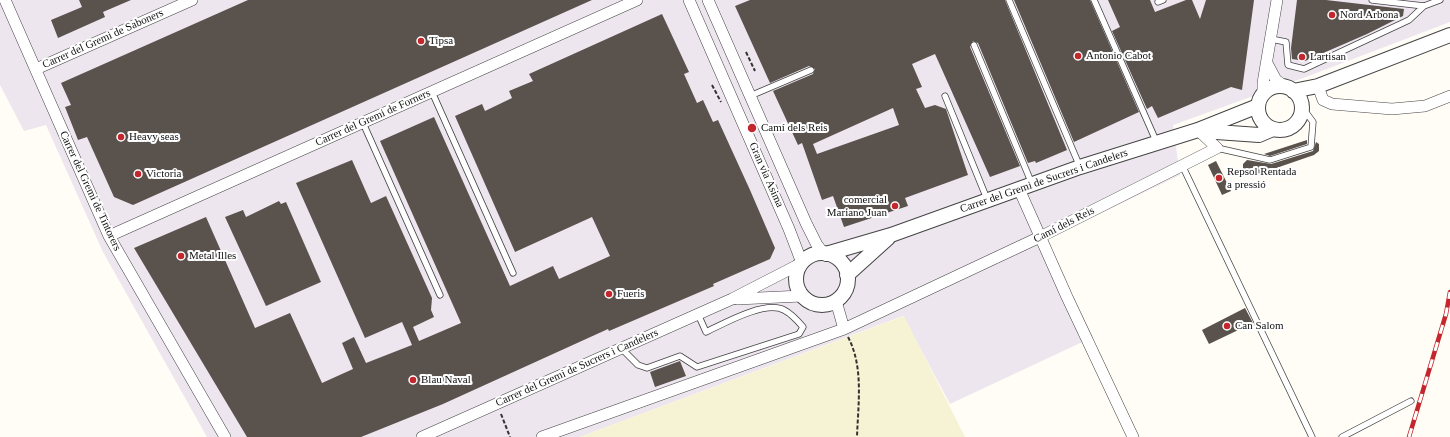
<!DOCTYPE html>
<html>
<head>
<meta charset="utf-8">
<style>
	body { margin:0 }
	canvas { display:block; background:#fffdf5 }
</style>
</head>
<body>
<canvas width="1450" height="437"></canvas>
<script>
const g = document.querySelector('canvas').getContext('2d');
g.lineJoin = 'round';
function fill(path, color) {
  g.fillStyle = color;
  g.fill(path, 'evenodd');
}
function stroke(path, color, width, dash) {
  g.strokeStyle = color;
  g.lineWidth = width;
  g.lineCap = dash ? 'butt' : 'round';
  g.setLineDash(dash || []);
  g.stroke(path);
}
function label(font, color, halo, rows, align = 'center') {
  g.font = font + ' "Times New Roman",serif';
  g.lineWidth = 4;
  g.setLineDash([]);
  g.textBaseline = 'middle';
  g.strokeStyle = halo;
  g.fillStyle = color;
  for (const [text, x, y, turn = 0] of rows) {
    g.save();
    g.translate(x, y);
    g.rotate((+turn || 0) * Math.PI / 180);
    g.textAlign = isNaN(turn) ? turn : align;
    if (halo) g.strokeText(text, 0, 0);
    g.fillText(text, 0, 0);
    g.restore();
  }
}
fill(new Path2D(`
	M0 0H1450V22L1306 77 1173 125 1180 175 1046 240 1093 337 950 404 903 316 580 437H207L103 252 46 125 24 131 0 85Z`), '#eee6ef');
fill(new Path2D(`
	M904 316 965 437H580Z`), '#f6f3d4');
fill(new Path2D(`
	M79 0H131L103 12 105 17 58 38 51 20 82 7Z
	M248 0H592L133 205 114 197 87 137 78 140 65 107 71 105 61 83Z
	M750 0H1005L1067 150 1036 163 1035 161 1028 163 978 43 973 41 970 47 1020 166 990 177 935 54 912 64 922 87 916 89 925 108 935 105 946 109 968 175 905 198 908 206 844 227 833 196 822 200 802 143 798 145 773 91 813 74 815 69 809 66 770 83 735 6ZM893 108 899 125 817 154 813 144Z
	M1014 0H1090L1139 112 1074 142Z
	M1108 0H1150L1155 12 1186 0H1192L1200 19 1206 0H1254L1242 90 1231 87 1158 118 1152 106 1147 109 1112 31 1120 27Z
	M1297 0H1326L1404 9 1403 16 1367 34 1305 61 1292 59 1291 48Z
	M662 14 689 72 684 74 697 103 703 100 713 122 718 120 750 190 775 248 770 259 713 284 714 286 609 331 608 329 443 404 361 437H247L134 248 206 217 255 328 290 313 322 383 353 369 342 343 354 337 366 363 412 345 402 322 365 338 296 183 352 160 371 203 386 196 432 298 431 310 434 317 413 327 419 341 461 323 380 141 434 117 510 286 553 266 559 279 610 256 592 217 515 252 455 116 482 104 485 111 512 98 509 91 533 81 529 74Z
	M1307 140V144L1270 156 1264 154Z
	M1316 142 1319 144V151L1314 155 1253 176 1247 175 1243 170V164L1247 160 1271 164 1313 151Z
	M1216 161 1231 191 1222 195 1208 165Z
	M279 201 281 204 286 202 321 282 266 306 225 217 243 210 246 217Z
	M1245 308 1253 323 1209 344 1202 330Z
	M680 361 686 376 655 387 650 372Z`), '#5a524d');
const service = new Path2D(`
	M1009 0 1080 167
	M1094 0 1157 143
	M1372 0 1424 6 1440 0
	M1158 2 1163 0
	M1271 39 1286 42 1288 65 1304 69 1409 20 1424 6
	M974 45 1032 184
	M432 92 513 273
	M750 96 811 70
	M945 96 987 199
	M363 123 440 295
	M1217 148 1270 160 1311 147 1313 122 1302 107
	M1182 165 1312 437
	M621 348 638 365 647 368 680 356 697 367 799 334 803 327C797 320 792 314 784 310 765 300 723 324 706 332L698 314
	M1342 437 1411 401`);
const minor = new Path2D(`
	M5 0 109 236 225 437
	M689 0 789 229 802 263
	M708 0 806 223 817 245 824 254
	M1267 63 1276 80 1287 88
	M36 69 192 0
	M1318 86 1323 100 1332 104 1392 109 1425 106 1450 96
	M1263 94V83L1277 0
	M1019 189 1067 297 1133 437
	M109 236 637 0
	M737 299 802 296
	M844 329 1040 237 1217 148 1198 130
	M422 437 732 299 800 264
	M542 437 844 329 836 301`);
const tertiary = new Path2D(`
	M1258 108a22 22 0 1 1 44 0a22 22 0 1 1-44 0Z
	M1293 91 1318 86 1450 35
	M1202 131 1259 135 1273 129
	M796 279a26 26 0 1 1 52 0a26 26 0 1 1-52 0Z
	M826 254 891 235 1080 167 1198 130 1258 106
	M847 275 888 238`);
stroke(service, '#444', 7);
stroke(minor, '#444', 12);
stroke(tertiary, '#444', 16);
stroke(new Path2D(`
	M746 52 755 71
	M712 85 721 102
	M848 337C864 367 858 405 857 437
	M501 414 510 437`), '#333', 2, [4, 2]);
stroke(service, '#fff', 5.5);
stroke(minor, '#fff', 11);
stroke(tertiary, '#fff', 14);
const rail = new Path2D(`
	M1409 437 1446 314 1450 292`);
stroke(rail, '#c4262e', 4.5);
stroke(rail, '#fff', 3, [9]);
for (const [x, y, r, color] of [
	[1332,15,4,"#c4262e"],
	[421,41,4,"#c4262e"],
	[1078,56,4,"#c4262e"],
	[1302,57,4,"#c4262e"],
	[752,128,5,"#c4262e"],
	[121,137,4,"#c4262e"],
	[138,174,4,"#c4262e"],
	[1219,178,4,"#c4262e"],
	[895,206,4,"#c4262e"],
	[181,256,4,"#c4262e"],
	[609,294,4,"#c4262e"],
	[1227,326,4,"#c4262e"],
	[413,380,4,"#c4262e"]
]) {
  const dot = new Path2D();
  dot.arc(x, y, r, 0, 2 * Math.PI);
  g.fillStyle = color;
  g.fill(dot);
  stroke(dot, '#fff', 1.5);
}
label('11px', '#111', '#fff', [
	["Nord Arbona",1340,15],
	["Tipsa",429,41],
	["Antonio Cabot",1086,56],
	["Lartisan",1310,57],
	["Camí dels Reis",761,128],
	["Heavy seas",129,137],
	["Repsol Rentada",1227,172],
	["a pressió",1227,185],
	["Victoria",146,174],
	["comercial",887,200,"right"],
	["Mariano Juan",887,213,"right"],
	["Metal Illes",189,256],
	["Fueris",617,294],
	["Can Salom",1235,326],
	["Blau Naval",421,380]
], 'left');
label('11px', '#111', '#fff', [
	["Carrer del Gremi de Saboners",103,39,-24],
	["Carrer del Gremi de Forners",373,118,-24],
	["Gran via Asima",766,175,66],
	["Carrer del Gremi de Sucrers i Candelers",1044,181,-19],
	["Carrer del Gremi de Tintorers",90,191,65],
	["Camí dels Reis",1064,225,-27],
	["Carrer del Gremi de Sucrers i Candelers",577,368,-24]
]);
</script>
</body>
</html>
